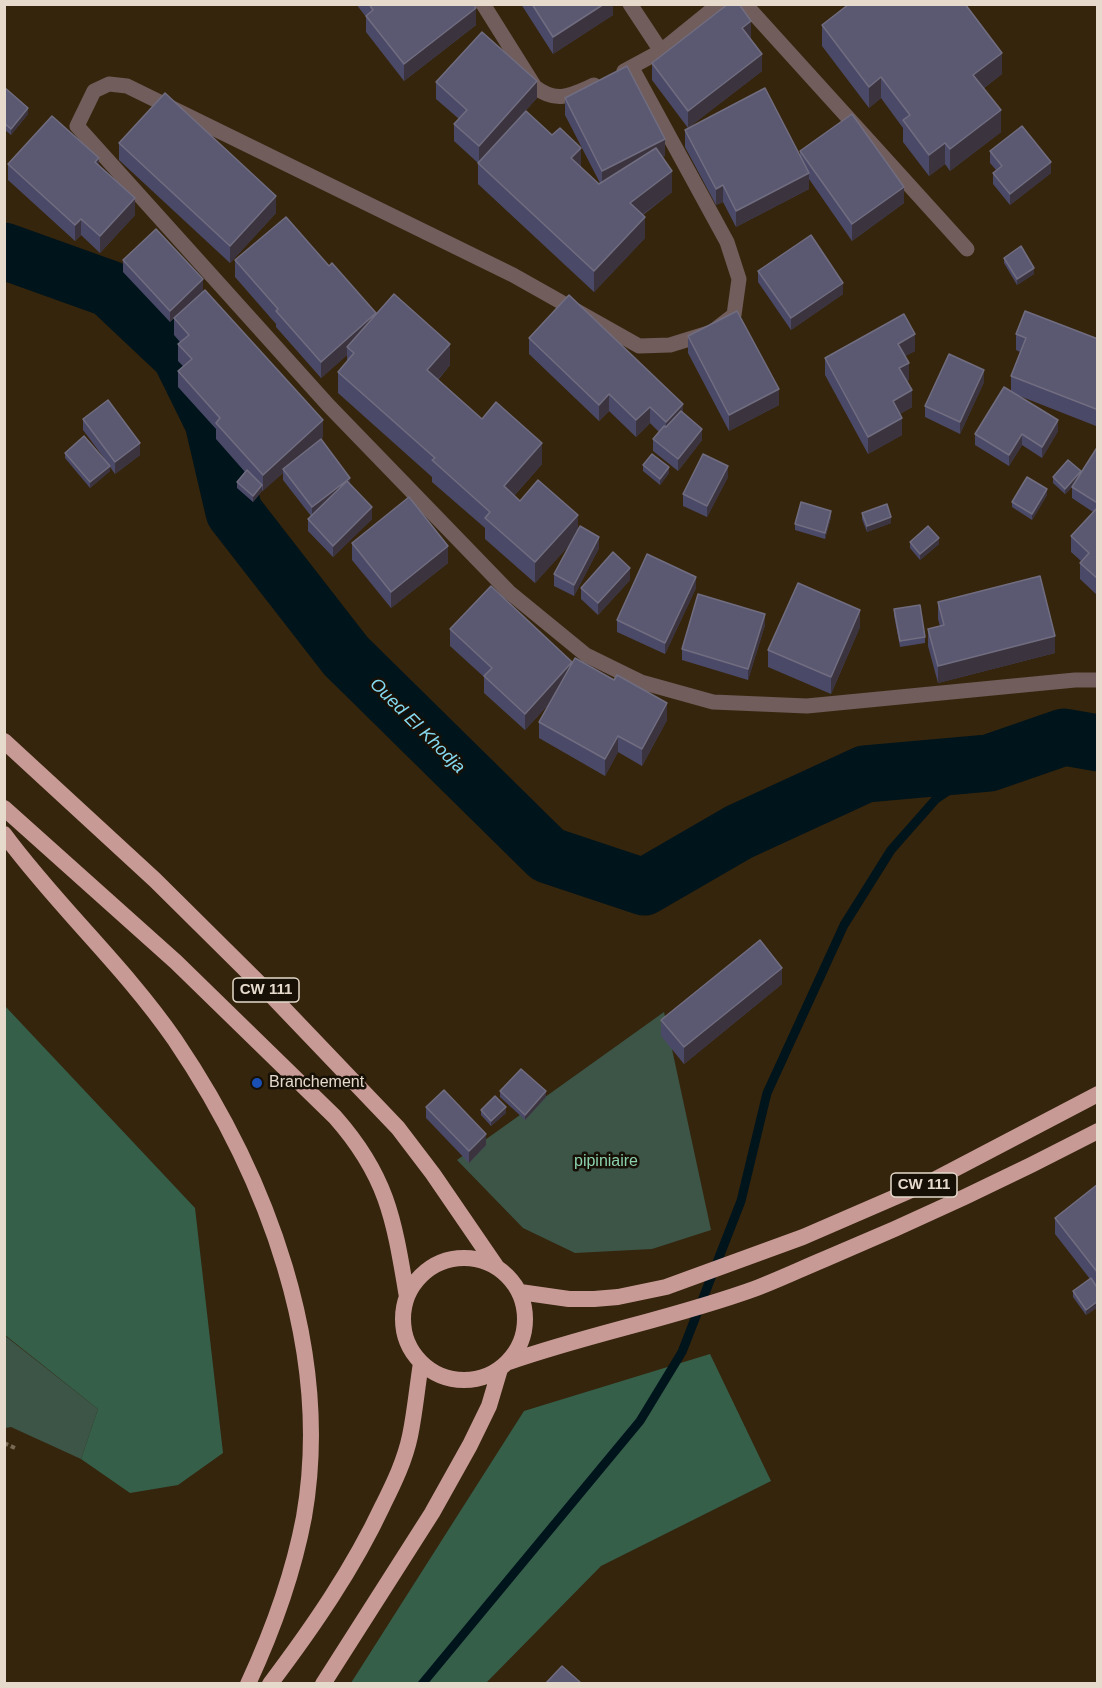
<!DOCTYPE html>
<html>
<head>
<meta charset="utf-8">
<style>
	body { margin:0 }
	#map { position:relative; width:1102px; height:1688px; overflow:hidden; background:#35250d; font-family:Arial,sans-serif }
	canvas { display:block }
	.frame { position:absolute; inset:0; border:6px solid #e5dacc; pointer-events:none }
</style>
</head>
<body>
<div id="map">
<canvas width="1102" height="1688"></canvas>
<div class="frame"></div>
</div>
<script>
const g = document.querySelector('canvas').getContext('2d');
g.lineJoin = 'round';
function fill(path, color) {
  g.fillStyle = color;
  g.fill(path, 'evenodd');
}
function stroke(path, color, width, dash) {
  g.strokeStyle = color;
  g.lineWidth = width;
  g.lineCap = dash ? 'butt' : 'round';
  g.setLineDash(dash || []);
  g.stroke(path);
}
function label(font, color, halo, rows, align = 'center') {
  g.font = font + ' Arial,sans-serif';
  g.lineWidth = 5;
  g.setLineDash([]);
  g.textBaseline = 'middle';
  g.strokeStyle = halo;
  g.fillStyle = color;
  for (const [text, x, y, turn = 0] of rows) {
    g.save();
    g.translate(x, y);
    g.rotate((+turn || 0) * Math.PI / 180);
    g.textAlign = isNaN(turn) ? turn : align;
    if (halo) g.strokeText(text, 0, 0);
    g.fillText(text, 0, 0);
    g.restore();
  }
}
fill(new Path2D(`
	M664 1012 711 1230 652 1249 575 1253 523 1228 457 1160Z
	M4 1335 98 1409 81 1459 11 1427 5 1428Z`), '#3c5547');
fill(new Path2D(`
	M5 1006 195 1208 223 1453 178 1485 130 1493 81 1459 98 1409 5 1335Z
	M710 1354 771 1481 601 1566 486 1683H351L524 1411Z`), '#365f4a');
stroke(new Path2D(`
	M422 1684 640 1421 682 1352 741 1201 767 1093 844 925 891 850 936 799 989 763`), '#00141b', 9);
stroke(new Path2D(`
	M4 251 110 289 180 355 213 422 234 512 346 656 548 855 644 887 739 832 865 774 989 763 1064 737 1098 743`), '#00141b', 57);
stroke(new Path2D(`
	M4 1443 15 1448`), '#776954', 4, [4.5, 3]);
stroke(new Path2D(`
	M483 4 535 87C557 104 571 95 594 85
	M630 4 661 51
	M745 4 967 249
	M632 68 727 242 739 279 734 315 712 332 670 345 639 346 513 275 127 86 109 84 94 91 77 126 329 406 509 592 586 655 641 682 713 702 807 706 1075 680H1098
	M624 71 661 51 719 4`), '#715d5b', 15);
stroke(new Path2D(`
	M4 741 155 880 269 993 398 1128 433 1174 496 1266
	M4 808 176 962 335 1117C388 1177 394 1220 407 1297
	M4 834C57 906 124 966 175 1040 267 1176 333 1350 304 1517 293 1575 273 1630 248 1684
	M403 1319a61 61 0 1 1 122 0a61 61 0 1 1-122 0Z
	M520 1292 569 1299H594L618 1297 666 1287 803 1237 930 1182 1098 1094
	M509 1362C589 1334 674 1318 754 1289 778 1280 801 1269 825 1259 918 1220 1008 1178 1098 1131
	M270 1684C313 1627 353 1569 383 1505 394 1483 405 1460 410 1436 415 1412 417 1388 421 1363
	M323 1684 432 1513 470 1445 489 1406 500 1369`), '#c89a96', 16);
fill(new Path2D(`
	M356 4H473L476 25 404 81 366 32V17Z
	M521 4H613V15L553 54Z
	M822 25 1002 74 984 88 1001 132 950 171 945 164 929 176 903 142V128L881 98 869 108 822 46Z
	M751 37 750 38 762 71 688 128 652 80V63Z
	M436 82 537 98 489 151 581 167 599 184 600 183 565 115V98L665 156 662 157 672 192 643 215 645 238 594 292 478 184V163L454 141V124L459 119 436 99Z
	M4 87 28 114 11 135 4 129Z
	M685 130 800 157V151L904 203 852 241 809 179V189L736 227 723 202 716 205 685 147Z
	M119 143 276 213 230 263 119 160Z
	M990 151 1051 173 1010 205 993 184V173L996 170 990 163Z
	M8 164 99 166 135 215 100 253 81 235 75 241 8 180Z
	M1004 258 1034 274 1017 285 1004 263Z
	M123 260 203 291 170 322 123 272Z
	M235 260 329 266 376 315 450 365 438 380 482 419 542 464 514 496 520 501 578 530 599 548 574 596 554 586V574L570 544 535 583 485 539V528L432 482V477L338 393V372L347 361V355L321 378 276 327V324L235 277Z
	M758 271 843 294 791 330 758 282Z
	M174 318 323 437 318 442 350 484 372 519 333 557 308 531V519L311 516 283 480V473L262 491 253 502 237 488V482L245 472 216 439V429L178 387V371L183 366 178 361V344L180 342 174 335Z
	M1016 334 1098 339V423L1096 426 1017 395 1058 431 1042 458 1022 445 1009 466 975 445V434L1011 391V376L1020 352 1016 350Z
	M688 336 779 405 729 431 688 353Z
	M529 338 683 413 702 440 678 471 653 451V439L659 432 650 423 636 437 609 411 599 421 529 354Z
	M915 351 905 356 909 380 906 381 912 407 900 414 902 435 868 454 825 375V358Z
	M984 382 960 434 925 417V406Z
	M83 419 140 455 115 474 110 467V471L90 488 65 458V453L104 458 83 430Z
	M1098 446V596L1080 579V563L1081 561 1071 552V536L1093 512 1072 498V487L1065 494 1053 483V477L1081 472Z
	M643 465 669 473 660 485 643 471Z
	M728 477 707 517 683 506V494Z
	M1047 495 1032 520 1012 507V502Z
	M862 513 891 523 867 532 862 519Z
	M831 517 825 539 795 530V524Z
	M910 542 939 544 920 560 910 548Z
	M352 543 448 563 391 608 352 560Z
	M630 580 598 615 581 599V588Z
	M696 588 665 654 617 632V620Z
	M938 602 1055 653 938 683 928 646V629L940 626 938 619Z
	M894 609 925 637V643L900 647 894 615Z
	M765 625 748 680 682 660V649Z
	M860 627 831 694 768 667V650Z
	M450 629 572 663 667 720 642 766 618 752 605 776 539 738V722L549 704 525 730 484 693V677L450 646Z
	M782 984 684 1064 661 1036V1020Z
	M500 1091 546 1097 525 1120 500 1097Z
	M426 1107 486 1145 469 1163 426 1118Z
	M481 1110 506 1113 491 1126 481 1115Z
	M1098 1184V1307L1086 1315 1073 1297V1291L1090 1279 1055 1234V1218Z`), '#4b4968');
fill(new Path2D(`
	M604 4H613V15L553 54V37Z
	M476 8V25L404 81V64Z
	M751 21V37L742 45V28Z
	M1002 53V74L973 96V75Z
	M762 54V71L688 128V111Z
	M881 77V98L869 108V87Z
	M537 81V98L479 163V146Z
	M28 108V114L11 135V129Z
	M1001 110V132L950 171V149Z
	M665 139V156L602 188V171Z
	M945 143V164L929 176V155Z
	M581 148V169L571 158Z
	M99 158V174L95 162Z
	M1051 162V173L1010 205V194Z
	M672 171V192L630 224V203Z
	M809 173V189L736 227V211Z
	M723 185V202L716 205V189Z
	M904 187V203L852 241V224Z
	M276 196V213L230 263V246Z
	M135 198V215L100 253V236Z
	M645 217V238L594 292V271Z
	M81 219V235L75 241V225Z
	M1034 268V274L1017 285V279Z
	M203 279V291L170 322V311Z
	M843 283V294L791 330V318Z
	M376 313V330L347 347V355L321 378V362Z
	M915 334V351L898 360V344Z
	M450 344V365L427 392V370Z
	M909 363V380L899 385V368Z
	M984 370V382L960 434V422Z
	M779 389V405L729 431V415Z
	M912 390V407L893 418V401Z
	M609 394V411L599 421V405Z
	M683 404V421L666 439V422Z
	M1098 406V423L1096 426V409Z
	M650 407V423L636 437V420Z
	M902 418V435L868 454V437Z
	M323 420V437L285 471 283 469V473L263 491V475Z
	M1058 420V431L1042 458V447Z
	M702 429V440L678 471V459Z
	M1022 434V445L1009 466V455Z
	M140 443V455L115 474V462Z
	M542 443V464L504 507V486Z
	M110 466V471L90 488V482Z
	M728 466V477L707 517V506Z
	M669 467V473L660 485V479Z
	M1081 471V477L1065 494V489Z
	M350 478V489L312 518V507Z
	M262 485V491L253 502V496Z
	M1047 489V495L1032 520V514Z
	M372 507V519L333 557V546Z
	M831 511V517L825 539V533Z
	M578 515V536L535 583V562Z
	M891 517V523L867 532V526Z
	M599 537V548L574 596V585Z
	M939 538V544L920 560V554Z
	M448 546V563L391 608V592Z
	M630 568V580L598 615V603Z
	M696 577V588L665 654V643Z
	M860 610V627L831 694V677Z
	M765 614V625L748 680V669Z
	M1055 636V653L938 683V666Z
	M572 662V679L525 730V714Z
	M667 703V720L642 766V749Z
	M618 736V752L605 776V759Z
	M782 968V984L684 1064V1047Z
	M546 1091V1097L525 1120V1115Z
	M506 1107V1113L491 1126V1121Z
	M486 1134V1145L469 1163V1151Z
	M1098 1301V1307L1086 1315V1310Z`), '#3b343f');
const building = new Path2D(`
	M369 4H473L476 8 404 64 366 16 373 10Z
	M532 4H604L553 37Z
	M728 4H739L751 21 742 28 762 54 688 111 652 63Z
	M849 4H965L1002 53 973 75 1001 110 950 149 945 143 929 155 903 120 910 115 881 77 869 87 822 25Z
	M482 32 537 81 479 146 454 124 467 110 436 82Z
	M627 66 665 139 602 171 565 98Z
	M4 87 28 108 11 129 4 123Z
	M765 88 809 173 736 211 723 185 716 189 685 130Z
	M165 93 276 196 230 246 119 143Z
	M526 111 552 135 560 128 581 148 571 158 599 184 656 148 672 171 630 203 645 217 594 271 478 163Z
	M852 114 904 187 852 224 800 151Z
	M52 116 99 158 95 162 135 198 100 236 81 219 75 225 8 164Z
	M1022 126 1051 162 1010 194 993 173 1002 166 990 151Z
	M286 217 329 266 332 263 376 313 321 362 276 311 278 309 235 260Z
	M156 229 203 279 170 311 123 260Z
	M811 235 843 283 791 318 758 271Z
	M1021 246 1034 268 1017 279 1004 258Z
	M205 290 323 420 263 475 216 423 220 418 178 371 192 359 178 344 189 335 174 318Z
	M394 294 450 344 427 370 482 419 496 402 542 443 504 486 520 501 538 480 578 515 535 562 485 518 490 512 432 460 435 458 338 372 354 353 347 347Z
	M569 295 683 404 666 422 650 407 636 420 609 394 599 405 529 338Z
	M737 311 779 389 729 415 688 336Z
	M1025 311 1098 339V406L1096 409 1011 376 1026 338 1016 334Z
	M904 314 915 334 898 344 909 363 899 368 912 390 893 401 902 418 868 437 825 358Z
	M949 354 984 370 960 422 925 406Z
	M1004 387 1058 420 1042 447 1022 434 1009 455 975 434Z
	M108 400 140 443 115 462 83 419Z
	M681 411 702 429 678 459 653 439 664 426 666 427Z
	M84 436 110 466 90 482 65 453Z
	M321 439 350 478 312 507 283 469Z
	M1098 446V500L1096 502 1072 487Z
	M652 454 669 467 660 479 643 465Z
	M703 454 728 466 707 506 683 494Z
	M1068 460 1081 471 1065 489 1053 477Z
	M247 470 262 485 253 496 237 482Z
	M1027 477 1047 489 1032 514 1012 502Z
	M347 481 372 507 333 546 308 519Z
	M409 497 448 546 391 592 352 543Z
	M801 502 831 511 825 533 795 524Z
	M887 504 891 517 867 526 862 513Z
	M1098 507V579L1080 563 1089 553 1071 536Z
	M580 526 599 537 574 585 554 574Z
	M928 526 939 538 920 554 910 542Z
	M613 552 630 568 598 603 581 588Z
	M647 554 696 577 665 643 617 620Z
	M1040 576 1055 636 938 666 928 629 944 625 938 602Z
	M798 583 860 610 831 677 768 650Z
	M491 586 572 662 525 714 484 676 492 668 450 629Z
	M698 594 765 614 748 669 682 649Z
	M920 605 925 637 900 641 894 609Z
	M575 658 614 680 617 675 667 703 642 749 618 736 605 759 539 722Z
	M760 940 782 968 684 1047 661 1020Z
	M521 1069 546 1091 525 1115 500 1091Z
	M444 1090 486 1134 469 1151 426 1107Z
	M495 1096 506 1107 491 1121 481 1110Z
	M1098 1184V1273L1055 1218Z
	M1091 1278 1098 1289V1301L1086 1310 1073 1291Z
	M562 1666 581 1683H546Z`);
fill(building, '#5b5972');
stroke(building, '#716d80', 1.5);
for (const [x, y, r, color] of [
	[257,1083,6,"#1a4fb4"]
]) {
  const dot = new Path2D();
  dot.arc(x, y, r, 0, 2 * Math.PI);
  g.fillStyle = color;
  g.fill(dot);
  stroke(dot, '#171006', 2);
}
for (const [x, y, w] of [
	[266,990,66],
	[924,1185,66]
]) {
  const box = new Path2D();
  box.roundRect(x - w / 2, y - 12, w, 24, 4.5);
  g.fillStyle = '#171006';
  g.fill(box);
  stroke(box, '#e5dacc', 1.5);
}
label('bold 15px', '#e5dacc', null, [
	["CW 111",266,990],
	["CW 111",924,1185]
]);
label('16px', '#e5dacc', '#171006', [
	["Branchement",269,1083]
], 'left');
label('16px', '#8cd2ad', '#171006', [
	["pipiniaire",606,1162]
]);
label('italic 18px', '#84d9f0', '#171006', [
	["Oued El Khodja",417,726,45]
]);
</script>
</body>
</html>
